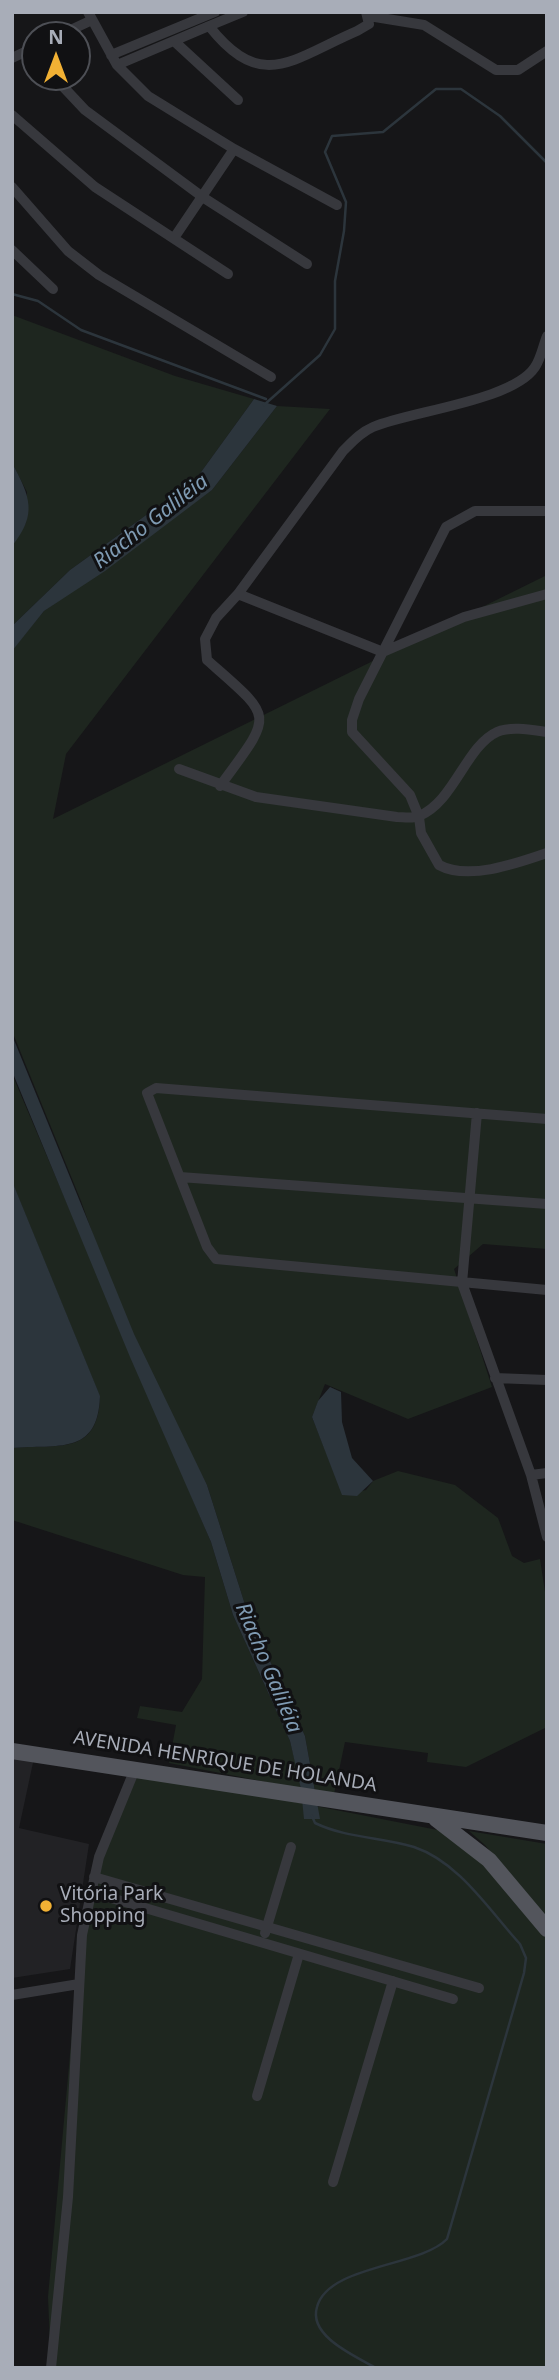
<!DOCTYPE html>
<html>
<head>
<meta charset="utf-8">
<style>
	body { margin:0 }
	#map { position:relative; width:559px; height:2380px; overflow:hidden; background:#161618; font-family:"Noto Sans",sans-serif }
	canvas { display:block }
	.frame { position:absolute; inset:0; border:14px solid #a8adb8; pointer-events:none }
	.north { position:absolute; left:21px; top:21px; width:70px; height:70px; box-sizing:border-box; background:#111113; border:2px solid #4d4f55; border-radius:50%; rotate:0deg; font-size:19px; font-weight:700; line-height:28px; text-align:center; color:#a8adb8 }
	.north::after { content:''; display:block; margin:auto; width:24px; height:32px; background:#f2b134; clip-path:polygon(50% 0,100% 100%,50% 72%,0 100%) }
</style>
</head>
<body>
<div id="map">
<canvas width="559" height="2380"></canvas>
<div class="frame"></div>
<div class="north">N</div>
</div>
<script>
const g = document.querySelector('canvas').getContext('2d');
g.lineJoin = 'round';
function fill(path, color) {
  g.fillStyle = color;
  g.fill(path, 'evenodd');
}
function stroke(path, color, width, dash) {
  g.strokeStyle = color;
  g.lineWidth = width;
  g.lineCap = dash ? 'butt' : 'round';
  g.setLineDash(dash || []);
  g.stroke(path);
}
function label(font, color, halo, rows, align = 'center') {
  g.font = font + ' "Noto Sans",sans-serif';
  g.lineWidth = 6;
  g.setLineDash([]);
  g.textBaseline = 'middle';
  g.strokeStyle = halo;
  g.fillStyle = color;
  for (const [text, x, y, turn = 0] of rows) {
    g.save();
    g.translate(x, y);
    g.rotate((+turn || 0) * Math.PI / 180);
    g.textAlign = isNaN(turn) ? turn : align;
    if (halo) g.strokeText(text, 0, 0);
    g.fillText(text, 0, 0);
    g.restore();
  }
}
fill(new Path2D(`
	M12 1755 34 1758 19 1828 89 1844 70 1969 12 1978Z`), '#222225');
fill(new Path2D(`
	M12 315 175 376 254 399 196 479 70 570 12 626V546L26 523 27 492 12 463Z
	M277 406 330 409 66 754 53 819 547 575V1249L483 1244 454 1269 492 1387 408 1419 325 1384 312 1417 343 1495 366 1490 373 1481 398 1471 455 1485 498 1518 512 1556 524 1563 540 1559 547 1605V1727L466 1767 427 1762 428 1753 345 1742 334 1794 315 1791 305 1736 248 1614 207 1485 127 1331 81 1201 12 1031V650L44 611 212 490Z
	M12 1074 211 1542 233 1615 290 1741 302 1789 169 1763 176 1725 137 1718 140 1706 182 1712 202 1679 205 1577 183 1575 12 1520V1448C58 1444 98 1456 100 1397L12 1182Z
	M137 1771 458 1834 547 1928V2368H51L48 2297 81 1933 94 1870Z
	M469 1831 547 1844V1921L485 1845Z`), '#1e261f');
fill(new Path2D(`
	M254 399 277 406 212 490 105 571 44 611 12 651V626L70 570 196 479Z
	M12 463C30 496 38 514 12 546Z
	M12 1035 134 1334 207 1485 248 1614 305 1736 320 1819H304L301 1789 290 1741 233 1615 211 1542 130 1357 12 1071Z
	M12 1181 100 1396C98 1456 58 1444 12 1448Z
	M330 1387 341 1392 342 1422 352 1458 373 1481 357 1496 342 1495 312 1417 318 1401Z`), '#2c353c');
stroke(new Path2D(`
	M12 294 38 301 81 330 266 399
	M264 405 320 355 335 329V281L344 231 346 202 325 152 332 136 383 132 436 89H461L500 116 547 163
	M312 1816 315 1823C346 1838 381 1837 414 1847 459 1862 489 1910 520 1944L526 1958 524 1973 447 2239C420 2267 328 2265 317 2307 308 2336 355 2356 376 2368`), '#2c353c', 2.5);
stroke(new Path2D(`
	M88 12 117 65 148 96 234 149 337 205
	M369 16 424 25 496 70H518L547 51
	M209 26 243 12
	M60 35 92 20
	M174 41 238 100
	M111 55 215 12
	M12 58 31 49 35 54
	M117 65 209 26C262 93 292 59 357 31L369 24 366 12
	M54 77 85 110 204 198 307 264
	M12 115 95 187 228 274
	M12 187 68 251 99 275 271 377
	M174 238 234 149
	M12 250 53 289
	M547 511H475L446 527 359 699 352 720V732L410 795 419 817 421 833 439 865C468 881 518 863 547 853
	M238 594 383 652 464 617 547 594
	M179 769 256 797 397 817C403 817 413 819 419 816 454 802 466 746 497 732 511 726 532 730 547 732
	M220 786C274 712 275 720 207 660L205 639 216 618 238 594 343 451C352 442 361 432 373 427 410 411 513 401 535 367 541 358 543 346 547 336
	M477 1113 462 1283 531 1475 547 1537
	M547 1119 156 1088 147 1093 207 1247 216 1259 547 1290
	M180 1177 547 1204
	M495 1378 547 1380
	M531 1475 547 1473
	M94 1877 479 1988
	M91 1892 453 1999
	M265 1933 291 1847
	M12 1995 79 1984
	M257 2096 299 1954
	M333 2182 393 1981
	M51 2368 68 2197 82 1935 99 1857 135 1769`), '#37383d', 10);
stroke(new Path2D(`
	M12 1751 547 1833
	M436 1819 489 1860 547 1929`), '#53555c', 16);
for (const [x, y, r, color] of [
	[46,1906,7,"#f2b134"]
]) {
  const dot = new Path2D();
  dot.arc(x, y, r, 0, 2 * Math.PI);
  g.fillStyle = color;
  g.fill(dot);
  stroke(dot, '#111113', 2.5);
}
label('19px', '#a8adb8', '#111113', [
	["AVENIDA HENRIQUE DE HOLANDA",225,1762,9]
]);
label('19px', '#a8adb8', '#111113', [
	["Vitória Park",60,1895],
	["Shopping",60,1917]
], 'left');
label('italic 21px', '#7f9bb3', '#111113', [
	["Riacho Galiléia",151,522,-38],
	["Riacho Galiléia",268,1668,67]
]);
</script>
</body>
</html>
